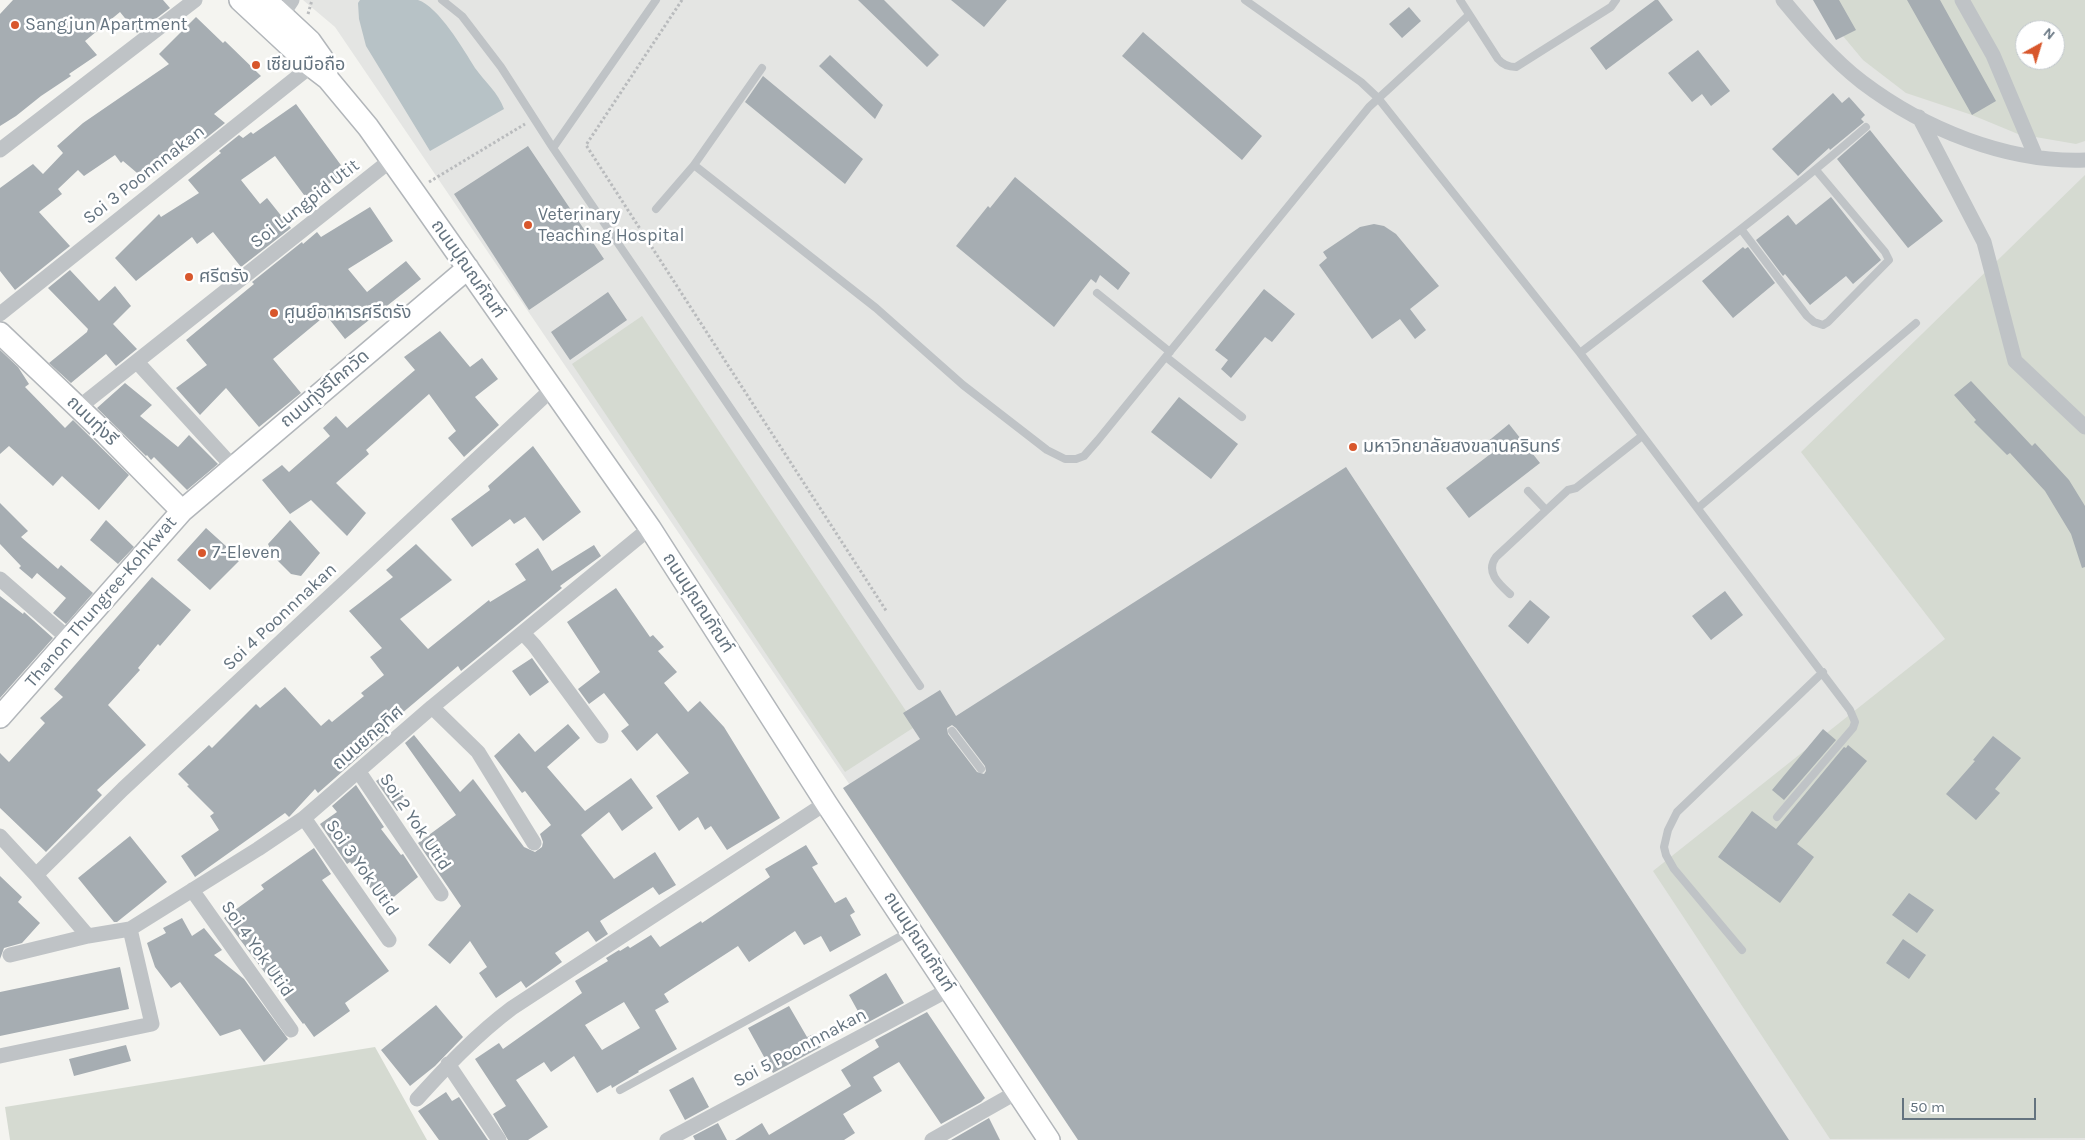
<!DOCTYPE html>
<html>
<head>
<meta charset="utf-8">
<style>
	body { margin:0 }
	#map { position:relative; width:2085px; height:1140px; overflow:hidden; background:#f4f4f0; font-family:Karla,sans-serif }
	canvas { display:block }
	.north { position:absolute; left:2015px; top:20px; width:50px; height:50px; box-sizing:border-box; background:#fff; border:1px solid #c1c7cc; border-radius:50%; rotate:39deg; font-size:14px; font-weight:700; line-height:20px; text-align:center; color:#64737f }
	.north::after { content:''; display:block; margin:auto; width:18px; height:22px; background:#d8572c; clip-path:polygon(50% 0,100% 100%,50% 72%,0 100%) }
	.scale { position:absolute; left:1902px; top:1098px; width:134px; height:22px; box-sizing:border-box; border:2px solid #64737f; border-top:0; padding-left:6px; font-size:15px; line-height:18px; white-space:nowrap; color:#64737f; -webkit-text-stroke:4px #fff; paint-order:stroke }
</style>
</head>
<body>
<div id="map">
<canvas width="2085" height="1140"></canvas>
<div class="north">N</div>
<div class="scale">50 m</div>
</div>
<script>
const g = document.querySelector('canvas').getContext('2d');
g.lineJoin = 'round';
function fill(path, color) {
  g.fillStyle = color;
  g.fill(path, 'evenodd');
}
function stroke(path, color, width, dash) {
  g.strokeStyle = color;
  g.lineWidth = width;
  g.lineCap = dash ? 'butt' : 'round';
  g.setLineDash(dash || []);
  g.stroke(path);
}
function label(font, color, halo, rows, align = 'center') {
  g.font = font + ' Karla,"Noto Sans Thai",sans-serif';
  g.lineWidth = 5;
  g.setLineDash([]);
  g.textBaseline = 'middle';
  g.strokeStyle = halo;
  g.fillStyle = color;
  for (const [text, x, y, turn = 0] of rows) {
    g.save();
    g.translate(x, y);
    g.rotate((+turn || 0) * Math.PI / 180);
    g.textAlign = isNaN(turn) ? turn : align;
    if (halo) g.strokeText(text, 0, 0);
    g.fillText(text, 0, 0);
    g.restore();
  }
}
fill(new Path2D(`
	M303 0H2085V1140H1091L335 27ZM2025 30H2055V60H2025Z`), '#e4e5e3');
fill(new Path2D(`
	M1813 0H2085V141L2076 144 2018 134 1972 115 1906 93 1863 60ZM2025 30H2055V60H2025Z
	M2085 175V1138L1830 1139 1653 871 1945 639 1801 452Z
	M642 316 916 726 845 772 572 364Z
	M375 1047 427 1140H10L5 1107Z`), '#d5dad1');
fill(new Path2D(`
	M360 0C372 0 409 0 418 0 438 6 464 50 475 68 485 82 498 92 504 109L430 151 366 46 359 19 358 3Z`), '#b7c2c6');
fill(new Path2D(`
	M13 0H163L170 8 137 33 120 12 85 41 97 55 69 74 71 76 41 96 16 116 0 126V14Z
	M858 0H884L939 55 927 67Z
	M951 0H1007L984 27Z
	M1655 0H1658L1673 20 1606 70 1590 48Z
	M1813 0H1839L1856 30 1836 40Z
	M1907 0H1940L1996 101 1972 115Z
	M1409 7 1421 21 1402 38 1389 24Z
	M196 17 223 43 225 41 261 76 214 114 225 123 205 139 199 134 143 178 123 161 121 163 115 155 84 176 78 170 58 189 62 194 39 212 70 246 15 290 0 271V188L33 164 43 174 63 153 57 146 83 123 169 64 159 54Z
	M1143 32 1262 136 1242 160 1122 56Z
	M1698 50 1730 91 1711 106 1702 94 1692 102 1668 73Z
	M830 55 883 105 875 119 819 66Z
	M763 76 863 159 845 184 745 102Z
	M1833 93 1842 103 1849 97 1865 115 1861 119 1864 122 1830 150 1829 148 1798 176 1772 149Z
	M296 104 346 172 307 199 275 156 241 180 260 204 267 198 291 228 241 267 213 232 197 244 192 237 136 281 115 258 159 214 161 217 199 193 188 180 221 153 219 151 239 135 243 138 251 132 253 134Z
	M1870 130 1943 221 1908 248 1837 159Z
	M528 146 604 259 529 310 454 194Z
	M1015 177 1130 273 1118 290 1100 275 1096 283 1091 279 1054 327 956 246 988 206 990 208Z
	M1831 197 1881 260 1853 284 1846 276 1810 305 1785 274 1783 276 1756 240 1788 215 1796 225Z
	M370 207 393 241 348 269 367 292 406 261 421 279 345 339 326 315 273 359 301 393 259 427 226 388 200 415 176 388 207 365 186 340 254 284 252 282 302 242 303 244 317 232 321 237Z
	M1374 224 1384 226 1396 234 1439 286 1410 309 1426 330 1415 339 1400 319 1372 339 1319 265 1327 258 1323 252 1360 227Z
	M1743 247 1745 249 1748 247 1775 283 1733 318 1702 281Z
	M70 270 99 301 115 286 131 306 113 324 137 349 116 366 106 354 71 383 49 363 87 332 88 329 48 288Z
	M1264 289 1295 314 1272 342 1265 337 1231 378 1221 369 1228 360 1215 350Z
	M608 292 627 320 570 360 551 332Z
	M440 331 470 367 482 358 498 379 475 397 499 425 464 457 448 438 456 431 429 394 366 450 369 454 336 483 366 513 347 536 311 500 290 514 262 480 282 465 289 472 330 436 323 428 336 416 347 428 415 370 404 357Z
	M0 350 18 367 29 384 25 387 65 428 73 420 129 475 99 510 62 476 53 486 9 446 0 454Z
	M1971 381 2032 446 2035 443 2069 480 2085 506V567L2082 568 2071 534 2045 491 2010 453 2007 455 1974 422 1976 420 1954 395Z
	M125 383 152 405 140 416 178 447 189 435 218 464 187 490 154 457 151 460 147 455 146 456 97 408Z
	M1179 397 1238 444 1211 479 1151 432Z
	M1509 424 1540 463 1469 518 1446 488 1493 452 1486 443Z
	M533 446 581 512 543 541 525 517 514 524 510 519 472 547 451 519 490 490 488 486Z
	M1346 467 1789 1140H1078L843 788 920 739 903 713 940 690 956 716ZM952 725 956 728 985 766 986 771 984 774 977 772 948 734 947 728Z
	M0 503 28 531 21 537 58 569 61 565 93 593 66 624 53 613 66 598 37 573 32 579 19 568 21 566 0 544Z
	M106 520 134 547 118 564 90 540Z
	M290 520 320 553 301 576 291 574 274 557 268 544Z
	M206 528 227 547 224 549 239 561 210 590 177 560Z
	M416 544 452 580 400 619 428 649 489 600 490 602 526 580 515 564 538 548 552 571 594 545 601 556 560 586 562 588 461 671 458 666 382 730 385 734 318 793 315 789 290 816 289 817 285 813 195 877 181 856 219 830 210 816 214 813 187 786 189 785 178 774 209 745 212 748 256 704 260 708 285 687 321 726 329 719 332 722 364 696 361 693 384 675 370 657 382 648 349 611 393 577 386 570Z
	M152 577 191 610 160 646 158 644 138 668 140 670 108 705 146 745 97 790 102 795 46 852 0 808V753L9 762 45 723 40 718 63 697 54 689Z
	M616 588 650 637 653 635 664 647 658 651 677 672 664 683 688 712 700 701 724 727 780 818 727 850 711 826 705 830 698 817 679 831 656 796 689 773 657 733 637 751 621 731 629 725 604 693 589 704 578 689 600 672 567 622Z
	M1725 591 1743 615 1711 640 1692 616Z
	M0 596 23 614 24 612 53 638 0 698Z
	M1530 600 1550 617 1528 644 1508 626Z
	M532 658 549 682 530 696 512 671Z
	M568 724 580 738 547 767 585 811 631 778 653 808 622 831 609 812 581 835 614 879 655 852 676 885 659 895 653 887 600 921 608 934 596 942 588 931 555 953 562 962 526 988 521 981 496 998 479 973 487 967 470 941 450 964 428 945 461 906 418 843 456 815 405 743 414 735 460 792 473 779 524 847 535 852 542 847 543 842 540 834 551 825 525 791 522 793 494 756 519 733 535 752Z
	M1823 729 1836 740 1784 800 1772 790Z
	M1993 736 2021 758 1995 789 2000 793 1976 820 1946 794 1975 761 1973 760Z
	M1848 745 1867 761 1797 844 1814 857 1780 903 1718 857 1752 811 1776 829 1844 747 1846 748Z
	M388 773 408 803 397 811 376 781Z
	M356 785 384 827 381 829 401 855 403 854 418 877 384 905 350 862 347 864 320 824 337 812 332 806Z
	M130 836 167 882 117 922H114L78 878Z
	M806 845 818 864 812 867 835 903 846 897 855 912 850 915 861 935 830 952 821 936 804 945 795 931 749 962 738 946 664 994 669 1002 655 1010 677 1049 638 1071 639 1072 612 1088 611 1085 597 1093 574 1056 551 1072 544 1062 516 1080 548 1127 528 1140H508L493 1114 506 1106 475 1059 499 1043 503 1049 582 993 575 981 608 961 606 958 619 950 620 951 628 946 630 948 651 935 660 947 701 921 702 923 770 877 765 869ZM624 1002 640 1028 602 1050 585 1025Z
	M314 848 331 874 322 880 389 971 345 1003 350 1011 314 1037 304 1023 303 1024 224 918 264 889 261 885Z
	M0 876 22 897 18 902 40 923 22 943 4 948 0 959Z
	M1909 893 1934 910 1917 933 1892 915Z
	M182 918 192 936 204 928 222 950 214 955 244 979 288 1039 264 1062 240 1029 220 1036 180 982 171 988 155 967 147 943 166 933 163 928Z
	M1903 939 1926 955 1909 979 1886 963Z
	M120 967 129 1009 0 1036V992Z
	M886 973 904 1003 865 1024 849 995Z
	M436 1005 463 1037 435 1066 410 1086 381 1050Z
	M789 1006 807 1037 814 1034 821 1047 773 1073 748 1028Z
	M927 1012 985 1098 981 1102 941 1124 899 1062 873 1077 882 1091 843 1114 855 1133 844 1140H735L762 1123 769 1135 851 1086 841 1070 879 1047 875 1040Z
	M126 1045 131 1061 74 1076 69 1059Z
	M693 1077 709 1107 685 1120 669 1090Z
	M446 1092 452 1101 459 1097 488 1140H439L418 1111Z
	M989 1118 1000 1140H951Z
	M718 1123 727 1140H695L693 1136Z`), '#a6adb2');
const secondary = new Path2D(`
	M240 0 311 66 328 79 368 127 424 206 650 528 826 803 1049 1140
	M266 0 310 41 322 58 328 79
	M0 333 106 434 182 511
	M0 717 182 511 468 268`);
stroke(secondary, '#b2b6ba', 24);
stroke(new Path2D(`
	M682 0 586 145 887 612
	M308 14 312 0
	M429 182 525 124`), '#b9bbbd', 3, [2.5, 2.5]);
stroke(new Path2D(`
	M442 0 462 16 501 67 553 148 920 686
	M1245 0 1361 82 1378 98 1580 353 1850 710 1855 722 1853 728 1777 817
	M1460 0 1498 59C1503 65 1508 67 1516 67L1611 7 1616 0
	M553 148 656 0
	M694 165 876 308 963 385 1047 450 1065 459H1076L1084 456 1098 440 1369 107 1469 15
	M656 209 694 165 762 68
	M1741 229 1807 316 1814 322 1823 325 1828 322 1889 260 1885 252 1816 170
	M1097 293 1170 352
	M1580 353C1676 279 1774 206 1866 127
	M1166 357 1242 417
	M1528 491 1546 510
	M1698 508 1916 323
	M1510 594C1499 584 1485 572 1496 557L1568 490 1576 488 1642 436
	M952 731 981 769
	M1742 950 1674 869 1666 855 1664 847 1668 830 1677 812 1823 672
	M620 1090 910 931`), '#bfc3c6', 8);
stroke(new Path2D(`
	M1783 0C1807 29 1832 59 1862 82 1924 129 2007 163 2085 160
	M1962 0 1993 55 2036 157
	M282 15 292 0
	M1919 117 1984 242 2015 361 2085 427
	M0 150 195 0
	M0 314 311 66
	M137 362 233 467
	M78 408 391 160
	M0 579 69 639
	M523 633 534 645 601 736
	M432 707 478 752 534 843
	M359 772 441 894
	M304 818 389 940
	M0 836 36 875 88 936
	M36 875 123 789 552 389
	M192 890 291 1030
	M10 955 88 936 130 929 258 849 304 818 432 707 650 528
	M0 1056 152 1024 130 929
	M448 1064 499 1140
	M417 1099C447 1066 476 1035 512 1008L826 803
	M667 1140 950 989
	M932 1140 1017 1092`), '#bfc3c6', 15);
stroke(secondary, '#fff', 21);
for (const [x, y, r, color] of [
	[15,25,5,"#d8572c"],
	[256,65,5,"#d8572c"],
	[528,225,5,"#d8572c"],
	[189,277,5,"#d8572c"],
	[274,313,5,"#d8572c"],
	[1353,447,5,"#d8572c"],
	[202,553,5,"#d8572c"]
]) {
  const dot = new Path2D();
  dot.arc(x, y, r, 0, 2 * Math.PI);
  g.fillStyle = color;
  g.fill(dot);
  stroke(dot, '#fff', 2);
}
label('18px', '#64737f', '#fff', [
	["Sangjun Apartment",25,25],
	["เซียนมือถือ",266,65],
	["Veterinary",538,215],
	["Teaching Hospital",538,236],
	["ศรีตรัง",199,277],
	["ศูนย์อาหารศรีตรัง",284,313],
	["มหาวิทยาลัยสงขลานครินทร์",1363,447],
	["7-Eleven",212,553]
], 'left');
label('18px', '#64737f', '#fff', [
	["Soi 3 Poonnnakan",144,175,-38],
	["Soi Lungpid Utit",305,204,-38],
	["ถนนปุณณกัณฑ์",468,269,55],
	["ถนนทุ่งรีโคกวัด",325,389,-40],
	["ถนนทุ่งรี",92,421,44],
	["Thanon Thungree-Kohkwat",101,602,-49],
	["ถนนปุณณกัณฑ์",698,603,57],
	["Soi 4 Poonnnakan",280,617,-43],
	["ถนนยกอุทิศ",368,738,-41],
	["Soi 2 Yok Utid",415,822,56],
	["Soi 3 Yok Utid",362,868,55],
	["ถนนปุณณกัณฑ์",919,942,57],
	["Soi 4 Yok Utid",257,949,55],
	["Soi 5 Poonnnakan",800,1048,-28]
]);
</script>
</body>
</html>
